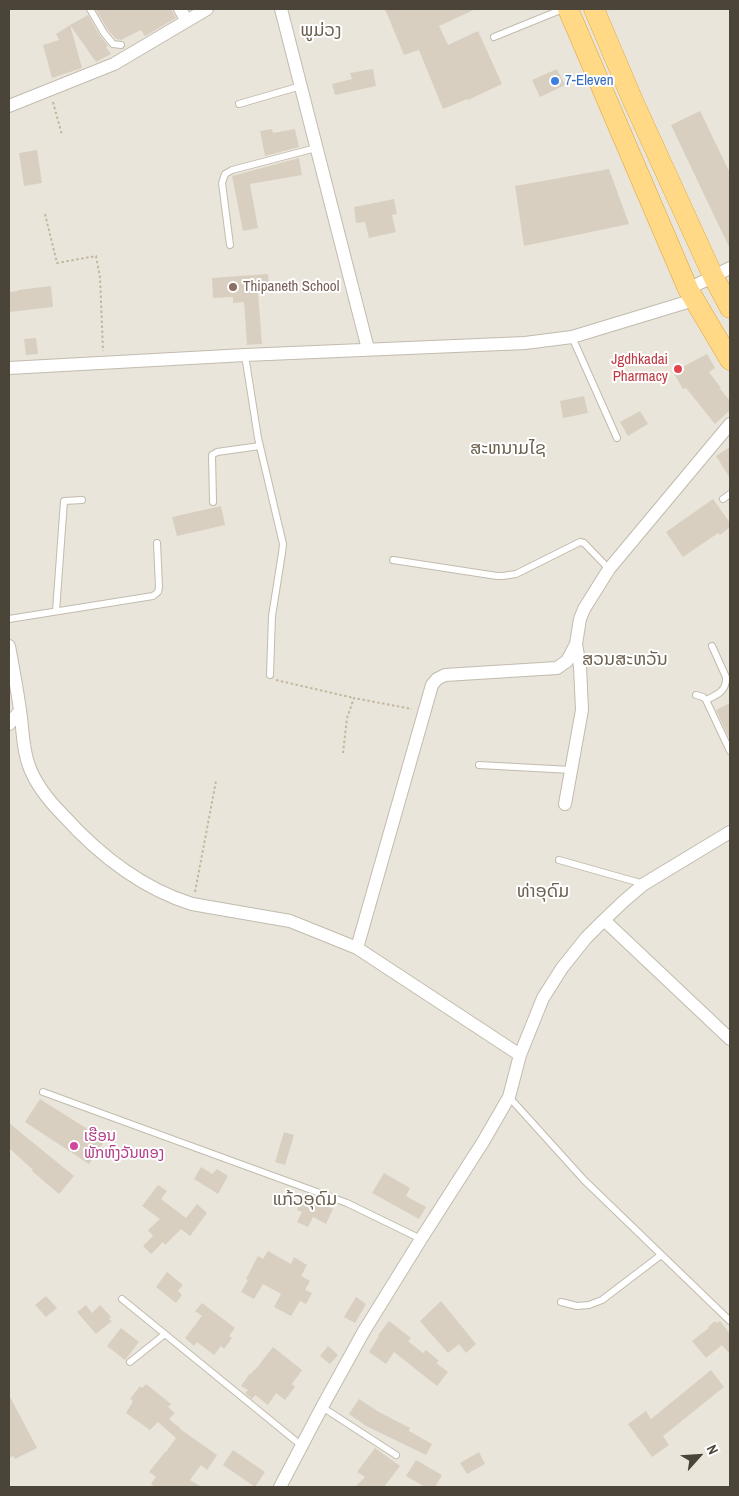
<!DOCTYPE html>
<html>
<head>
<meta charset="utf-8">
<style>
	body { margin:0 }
	#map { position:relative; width:739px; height:1496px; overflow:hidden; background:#f6f3ec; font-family:"Archivo Narrow",sans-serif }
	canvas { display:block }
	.frame { position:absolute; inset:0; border:10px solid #4b4439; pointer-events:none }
	.north { position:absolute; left:674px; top:1431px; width:50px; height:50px; -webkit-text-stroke:4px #fff; paint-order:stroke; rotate:64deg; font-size:14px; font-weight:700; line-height:20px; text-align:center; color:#4b4439 }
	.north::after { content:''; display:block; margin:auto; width:18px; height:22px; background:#4b4439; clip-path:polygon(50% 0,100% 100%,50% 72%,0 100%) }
</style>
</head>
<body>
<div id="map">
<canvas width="739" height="1496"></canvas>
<div class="frame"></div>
<div class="north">N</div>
</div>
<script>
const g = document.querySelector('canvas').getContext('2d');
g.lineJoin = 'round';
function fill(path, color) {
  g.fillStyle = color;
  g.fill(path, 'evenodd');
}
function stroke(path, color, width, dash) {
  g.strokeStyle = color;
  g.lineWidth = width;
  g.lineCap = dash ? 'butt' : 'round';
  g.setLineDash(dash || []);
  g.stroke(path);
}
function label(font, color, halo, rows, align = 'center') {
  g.font = font + ' "Archivo Narrow","Noto Sans Lao",sans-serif';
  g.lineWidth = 4;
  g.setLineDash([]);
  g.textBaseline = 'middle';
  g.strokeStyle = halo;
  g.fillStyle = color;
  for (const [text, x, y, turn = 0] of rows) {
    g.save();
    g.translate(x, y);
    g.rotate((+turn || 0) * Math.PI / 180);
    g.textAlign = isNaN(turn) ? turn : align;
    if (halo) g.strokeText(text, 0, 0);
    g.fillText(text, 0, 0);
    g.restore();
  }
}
fill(new Path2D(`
	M9 9H730V1487H9Z`), '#eae5da');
fill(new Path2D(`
	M98 9H171L176 18 145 36 141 30 121 40 116 39 108 30 96 10Z
	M385 9H476L439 26 448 45 478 31 502 84 468 100 467 99 443 109 419 50 404 55Z
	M88 15 100 36 108 46 106 47 111 54 96 62 70 25Z
	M70 25 82 68 52 78 43 45 59 40 56 34Z
	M373 69 376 86 335 95 332 84 352 79 350 73Z
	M557 69 565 85 540 97 532 80Z
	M700 111 730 173V249L671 125Z
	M272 129 273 133 295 129 299 147 265 156 260 131Z
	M37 150 42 183 24 186 19 153Z
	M299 158 302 175 250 184 258 228 243 231 232 176Z
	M609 169 629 224 524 246 515 186Z
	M394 199 397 214 392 215 396 232 369 238 365 222 356 223 354 207Z
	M268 274 270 292 258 293 262 344 247 345 244 302 233 303V297L213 298 212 278Z
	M51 286 53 307 9 312V292L18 291V290Z
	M36 338 38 354 26 355 24 339Z
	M707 354 715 368 709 372 721 388 720 389 730 401V410L715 424 686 388 683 389 673 372Z
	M584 396 588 413 563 418 560 401Z
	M640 411 648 424 628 436 620 422Z
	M730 447V478L716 456Z
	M713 499 730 523V527L720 535 718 533 683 557 666 532Z
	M221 506 225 525 177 536 172 517Z
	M730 703V740L716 710Z
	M40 1099 105 1140 89 1164 25 1122Z
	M9 1123 74 1176 59 1194 32 1171 33 1170 9 1148Z
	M284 1132 294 1135 285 1165 275 1162Z
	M201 1167 212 1174 217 1169 228 1176 218 1194 194 1179Z
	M384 1173 410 1188 406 1196 426 1207 419 1219 372 1193Z
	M158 1185 167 1191 161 1199 186 1218 197 1204 207 1213 190 1236 181 1229 165 1245 163 1242 151 1254 143 1246 153 1236 148 1230 160 1219 142 1206Z
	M303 1195 333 1209 326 1224 313 1217 308 1227 297 1222 302 1212 297 1210Z
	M268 1251 291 1264 294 1257 307 1265 301 1276 310 1281 305 1290 312 1293 306 1304 300 1301 291 1316 274 1307 281 1294 263 1284 254 1299 241 1292 248 1280 246 1279 258 1256 263 1259Z
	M167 1272 183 1285 178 1291 182 1295 176 1303 156 1287Z
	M46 1296 57 1308 46 1317 35 1305Z
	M356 1297 366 1304 355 1323 344 1317Z
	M441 1301 476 1344 466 1353 459 1344 448 1353 420 1321Z
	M202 1303 235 1328 229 1336 232 1338 224 1349 221 1346 214 1355 197 1342 194 1346 185 1338 202 1316 195 1311Z
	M86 1305 92 1313 100 1305 111 1317 109 1319 112 1321 96 1334 77 1312Z
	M389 1321 411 1338 408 1341 423 1353 426 1350 439 1361 436 1363 448 1372 437 1386 394 1352 386 1364 369 1352 379 1336 378 1335Z
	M715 1321 717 1323 720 1321 730 1334V1354L722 1345 706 1358 692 1341 709 1328 708 1327Z
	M121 1328 139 1342 125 1360 107 1346Z
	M328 1346 338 1355 330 1364 320 1356Z
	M273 1347 302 1370 292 1384 295 1387 285 1400 276 1393 268 1405 255 1395 252 1399 245 1393 248 1390 241 1386 250 1373 251 1374 254 1370H255Z
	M711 1370 724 1387 663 1436 669 1445 652 1457 628 1424 646 1411 651 1419Z
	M146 1384 171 1404 168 1407 175 1413 169 1419 180 1428V1429L217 1455 207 1470 201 1465 190 1480 202 1487H155L151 1484 156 1477 149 1472 165 1452H166L176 1438 158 1422 150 1430 126 1413 133 1401 130 1399 140 1386 142 1388Z
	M9 1395 37 1448 15 1459 13 1456 9 1458Z
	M359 1399 379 1412 410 1428 409 1431 432 1444 426 1455 366 1426 349 1414Z
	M375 1448 400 1466 384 1487H355L365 1477 357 1472Z
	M233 1450 265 1472 255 1487 223 1465Z
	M479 1452 485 1464 467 1474 460 1463Z
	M416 1460 442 1475 435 1487H425L406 1476Z`), '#d8cfc1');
const service = new Path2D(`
	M90 9 104 33 113 44 121 45
	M494 37 563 9
	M239 104 301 86
	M230 245 222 183 225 174 232 170 316 148
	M572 337 617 438
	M245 355 258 438 283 544 282 553 272 616 270 675
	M723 499 730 494
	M213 502 212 455 217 452 260 446
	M393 560 497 576H503L516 574 580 542 584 543 609 569
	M56 611 64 501 82 500
	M9 619 153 596 158 592 159 587 157 543
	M696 695 703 697 706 700 730 751
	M706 700C717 695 727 691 726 677L712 646
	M479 765 571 770
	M559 860 644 884
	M43 1092 347 1203 421 1239
	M509 1097 584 1180 730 1321
	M122 1299 302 1446
	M561 1302 577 1306 589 1305 602 1300 661 1255
	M130 1362 165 1334
	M322 1407 396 1455`);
const minor = new Path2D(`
	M180 9 187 21
	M281 9 368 349
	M9 106 114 64 207 9
	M688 289 730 268
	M9 368 245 355 525 343 572 337 694 300
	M9 646C13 667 17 689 20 710 23 729 22 747 29 766 36 785 49 801 63 815 99 855 141 888 192 904L290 921 357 948 520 1055
	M9 724 20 711
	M565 804 582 710 580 667 576 644
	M604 920 730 1039
	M357 948 432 685 437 679 445 675 557 668 567 661 576 644 580 619 584 609 609 569 730 424
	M280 1487 322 1407 364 1331 421 1239 483 1142 509 1097 520 1055 543 998 562 968 586 938 604 920 624 901 644 884 730 832`);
const trunk = new Path2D(`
	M568 9 688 289 730 360
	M594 9 633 101 713 276 730 308`);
stroke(service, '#c2bbae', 8);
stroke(minor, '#c2bbae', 14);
stroke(trunk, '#e0a43c', 21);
stroke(new Path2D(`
	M53 102 62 135
	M45 214 57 263 96 256 100 277 103 351
	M276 680 354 698
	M343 753 347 718 354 698 412 709
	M195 892 216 781`), '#c4b79f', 2, [2.5, 2.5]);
stroke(service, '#fff', 6);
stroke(minor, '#fff', 12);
stroke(trunk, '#ffd985', 20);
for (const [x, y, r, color] of [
	[555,81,5,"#3f7fe0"],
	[233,287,5,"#8d6e63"],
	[678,369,5,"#e0444e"],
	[74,1146,5,"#d1479c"]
]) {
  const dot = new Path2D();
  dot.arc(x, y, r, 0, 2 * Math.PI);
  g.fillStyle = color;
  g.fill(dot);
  stroke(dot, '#fff', 2);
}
label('15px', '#366cbe', '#fff', [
	["7-Eleven",565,81]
], 'left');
label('15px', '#785e54', '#fff', [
	["Thipaneth School",243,287]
], 'left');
label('15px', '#be3a42', '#fff', [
	["Jgdhkadai",668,360],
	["Pharmacy",668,377]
], 'right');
label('15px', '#b23c85', '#fff', [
	["ເຮືອນ",84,1137],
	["ພັກຫົງວັນທອງ",84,1154]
], 'left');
label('18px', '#6e6250', '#fff', [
	["ພູມ່ວງ",321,31],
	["ສະຫນາມໄຊ",508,449],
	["ສວນສະຫວັນ",625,660],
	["ທ່າອຸດົມ",543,892],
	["ແກ້ວອຸດົມ",305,1200]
]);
</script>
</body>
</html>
